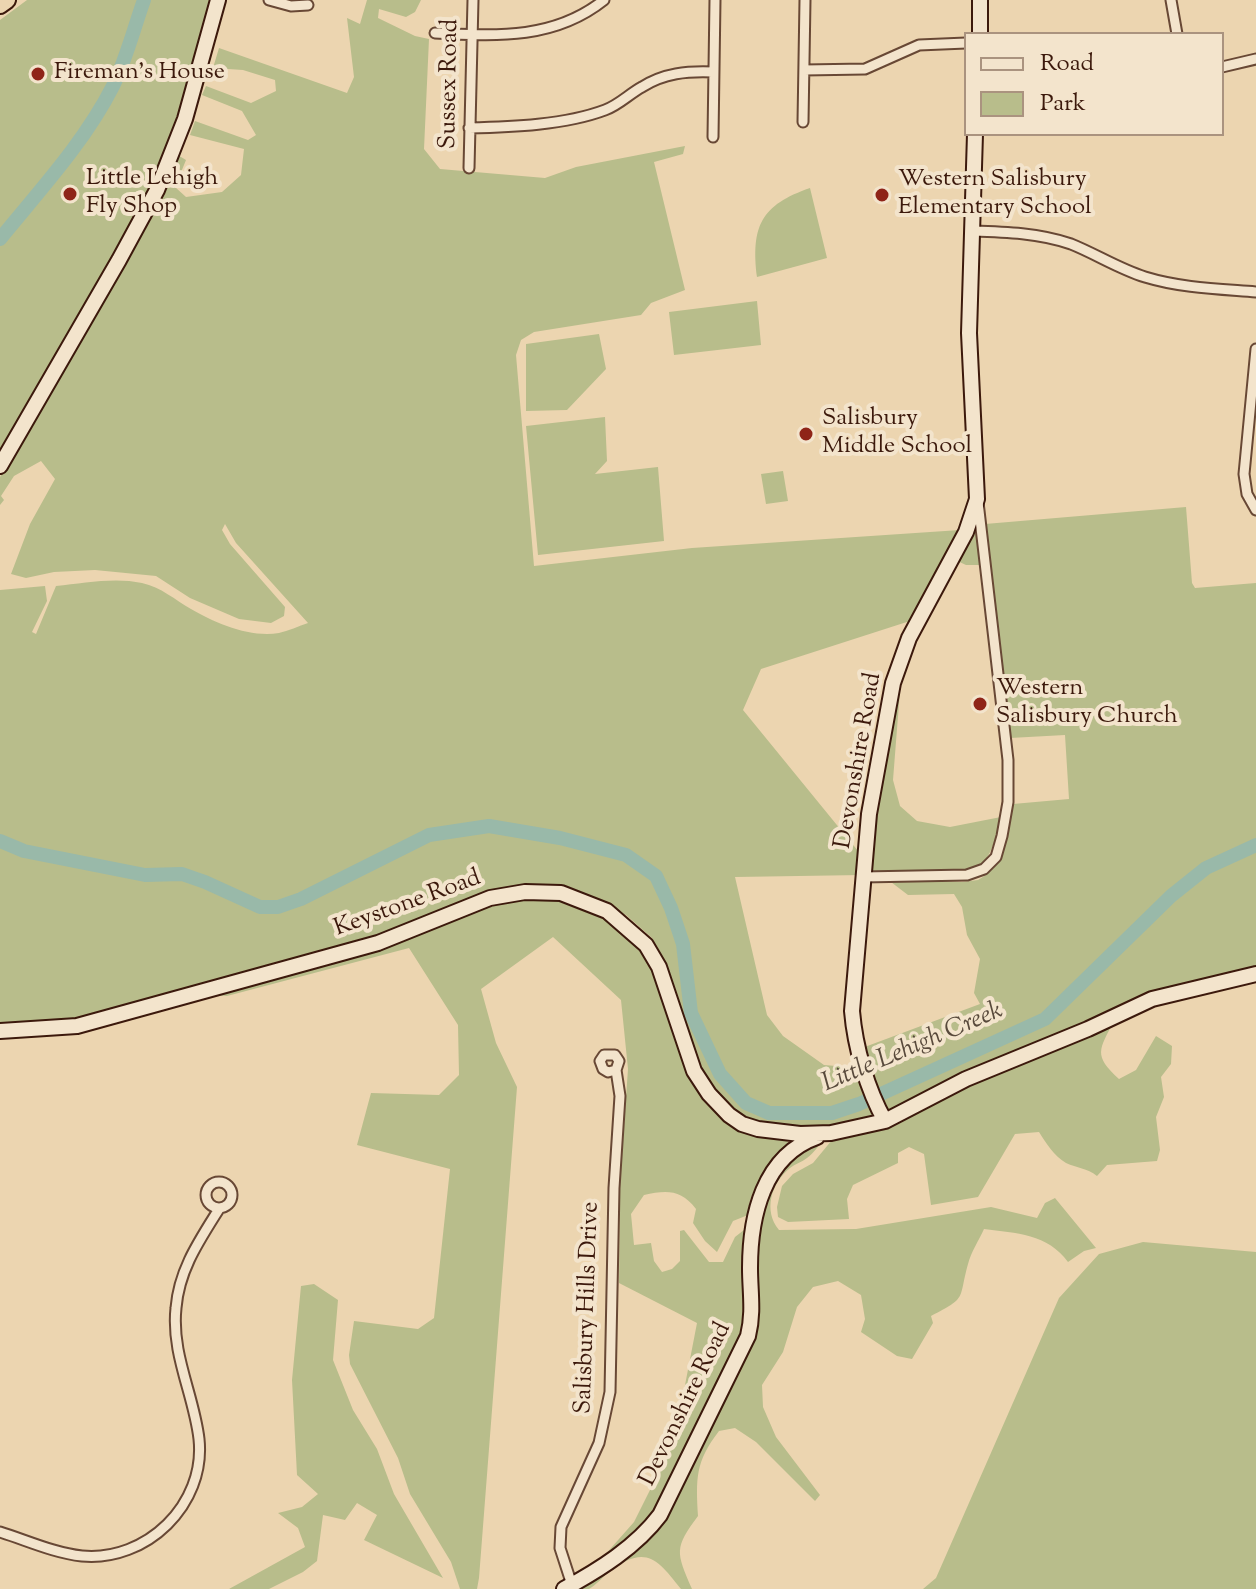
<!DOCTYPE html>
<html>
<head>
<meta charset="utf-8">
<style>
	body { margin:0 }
	#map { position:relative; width:1256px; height:1589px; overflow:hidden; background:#ecd5b0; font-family:"Sorts Mill Goudy",serif }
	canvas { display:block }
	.legend { position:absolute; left:964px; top:32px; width:260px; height:104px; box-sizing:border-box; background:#f3e4cc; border:2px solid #aa937f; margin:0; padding:10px 14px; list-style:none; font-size:24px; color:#3c190c }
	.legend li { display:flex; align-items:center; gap:16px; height:40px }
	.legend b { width:40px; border:2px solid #aa937f }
</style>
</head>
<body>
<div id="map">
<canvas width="1256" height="1589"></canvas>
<ul class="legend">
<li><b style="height:10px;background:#f3e4cc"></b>Road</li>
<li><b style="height:22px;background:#b8bd8b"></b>Park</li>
</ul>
</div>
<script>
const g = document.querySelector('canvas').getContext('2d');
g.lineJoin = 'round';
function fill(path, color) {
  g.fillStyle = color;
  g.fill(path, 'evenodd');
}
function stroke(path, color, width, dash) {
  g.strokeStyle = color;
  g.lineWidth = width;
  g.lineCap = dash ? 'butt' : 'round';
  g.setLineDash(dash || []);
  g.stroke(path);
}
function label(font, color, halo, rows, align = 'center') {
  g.font = font + ' "Sorts Mill Goudy",serif';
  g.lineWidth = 8;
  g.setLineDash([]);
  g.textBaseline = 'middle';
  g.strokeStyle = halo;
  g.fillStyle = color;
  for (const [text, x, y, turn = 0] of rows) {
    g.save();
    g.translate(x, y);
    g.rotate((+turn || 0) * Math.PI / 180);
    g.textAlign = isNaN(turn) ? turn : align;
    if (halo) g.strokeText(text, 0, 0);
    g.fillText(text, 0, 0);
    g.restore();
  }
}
fill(new Path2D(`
	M27 0H213L185 101 147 197 0 454V20Z
	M367 0H421L415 12 406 17 379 9 378 18 415 36 429 39 424 149 440 169 545 178 576 167 685 146 683 154 654 162 685 290 651 303 641 315 534 332 521 340 516 355 534 566 692 548 960 530 913 620 761 669 743 710 863 857 862 875 735 877 767 1015 783 1036 824 1065 848 1067 858 1063 876 1118 836 1128 797 1129 744 1120 720 1099 696 1062 664 963 652 938 626 915 591 897 551 886 373 940 72 1021 34 1025 0 1024V590L45 586 47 601 32 632 36 634 56 586C84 583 115 577 142 583 161 587 175 600 191 609 215 623 250 638 279 633 288 631 299 626 308 623L236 543 225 524 222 530 230 544 285 607 284 616 271 623 239 619 190 598 156 576 95 570 54 572 26 578 11 574 30 524 55 479 41 461 14 476 1 496 4 500 0 505V477L66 365 176 154 186 160 175 187 186 197 222 192 241 175 244 149 190 135 195 121 248 140 256 135 242 111 202 95 206 86 251 103 276 91 275 80 243 70 213 68 219 48 347 93 354 77 347 18 360 24Z
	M810 188 827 258 757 277C751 226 761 205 810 188Z
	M757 301 761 345 674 355 669 312Z
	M599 334 606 369 567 410 526 411V344Z
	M605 417 607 461 595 474 658 467 664 541 538 555 526 426Z
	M783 471 788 501 766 504 761 474Z
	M1186 507 1192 583 1195 588 1256 583V971L1188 985 893 1112 886 1111 869 1060 862 1048 980 1004 974 993 980 959 967 935 962 907 954 894 908 895 887 879 962 882 978 880 986 875 1000 856 1013 804 1069 799 1065 735 1010 738 985 524Z
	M976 525 979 533 981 565H966L955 560Z
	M901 678 893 780 900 806 917 821 950 827 1001 817C996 837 992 859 974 871H889L871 873 868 868 872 817Z
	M544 896 592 908 617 924 638 945 656 977 686 1066 727 1120 786 1137 789 1146C770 1166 749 1186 748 1215L733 1221 717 1252 705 1241 693 1223 696 1209C681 1189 666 1190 644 1195L631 1214 634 1245 651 1243 654 1261 662 1272 672 1269 680 1261V1231L684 1230 709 1262H723L735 1237 749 1226 745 1322 738 1345 655 1510 645 1524 596 1565 634 1522 674 1442 697 1323 619 1283 620 1183 628 1069 621 1000 553 937 481 989 496 1043 517 1087 479 1578 477 1589H460L451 1562 410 1494 398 1458 350 1364 349 1355 354 1321 418 1329 434 1318 450 1169 357 1145 371 1093 439 1095 459 1075 458 1025 409 948 227 996 209 995 498 900Z
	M1114 1021C1099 1050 1093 1055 1119 1079L1136 1070 1156 1036 1172 1046 1171 1064 1161 1077 1164 1097 1156 1117 1160 1150 1157 1161 1107 1165 1097 1176C1087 1168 1077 1168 1066 1163 1054 1156 1046 1143 1039 1132L1015 1134 978 1197 931 1205 924 1154 909 1147 898 1153V1163L853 1185 847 1199 849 1219 788 1222 778 1217 777 1207 782 1186 793 1174 813 1163 832 1140 928 1102Z
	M825 1138C819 1145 814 1153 807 1158 802 1162 795 1164 790 1168 771 1183 763 1211 779 1230L856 1229 991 1207 1037 1218 1045 1203 1055 1198 1096 1248 1084 1251 1068 1262C1048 1234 1016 1233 984 1229 979 1240 971 1252 968 1264 958 1300 968 1297 931 1316L933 1323 912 1359 897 1356 861 1332 865 1319 861 1295 838 1281 813 1287 797 1307 783 1352 762 1385 763 1407 776 1437 820 1495 815 1501 756 1442 735 1428 719 1431C695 1462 696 1479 698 1516 674 1548 676 1552 692 1589H681C657 1558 645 1544 609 1572 603 1577 595 1586 589 1589 584 1589 574 1589 569 1589L640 1543 739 1369 759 1227 771 1181 799 1150Z
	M1143 1242 1256 1252V1589H923L936 1578 1059 1298 1099 1254Z
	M314 1284 338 1300 333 1360 353 1410 377 1449 394 1494 443 1578 364 1540 377 1515 357 1503 345 1520 323 1515 317 1561 303 1572 269 1589H229L305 1547 298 1528 278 1513 302 1507 318 1494 297 1475 292 1380 301 1286Z`), '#b8bd8b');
stroke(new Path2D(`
	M0 239C39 191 84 143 113 86 126 60 134 28 144 0
	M0 841 24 851 145 875 182 874 205 882 260 907H278L301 899 429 835 489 826 560 838 626 855 656 876 671 908 683 944 691 1013 720 1074 746 1103 769 1113H832L859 1104 1045 1019 1171 896 1206 868 1256 845`), '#99b9a9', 14);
const street = new Path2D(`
	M269 0 291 6 308 5
	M1171 0 1177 34
	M435 33C496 36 554 40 604 0
	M1222 67 1256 59
	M804 70 865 69 919 45 966 43
	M803 122 805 0
	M469 128C512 127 565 125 605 110 619 105 629 94 642 87 664 73 687 71 713 72
	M713 137 715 0
	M469 168 473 0
	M972 231C1006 232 1039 233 1071 244 1096 254 1119 269 1145 277 1181 288 1219 289 1256 292
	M1256 349 1244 474 1247 494 1256 510
	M863 877 967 875 984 869 996 857 1002 836 1008 802V760L978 502
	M206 1195a13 13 0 1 1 26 0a13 13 0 1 1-26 0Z
	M0 1532C26 1540 54 1553 82 1556 146 1562 206 1505 199 1439 194 1395 171 1354 176 1308 179 1270 199 1241 219 1209
	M572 1585 560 1548 561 1527 599 1443 610 1392 614 1188 620 1096 616 1070 619 1061 615 1055H604L600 1061 603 1069 608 1072 616 1070`);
const secondary = new Path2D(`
	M980 34V0
	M0 466 119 260 157 190 185 119 218 0
	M0 1031 77 1026 378 943 490 898 525 892 561 893 607 911 646 945 659 967 694 1071 709 1094 729 1115 742 1124 758 1129 800 1134 831 1133 885 1121 966 1079 1088 1029 1152 999 1256 974
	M885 1121C867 1089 855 1047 852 1011L869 814 893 683 909 638 966 532 977 499 969 333 975 134
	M564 1589C599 1570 636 1547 660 1515L748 1336C754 1312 750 1292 750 1268 750 1217 763 1156 817 1137`);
const highway = new Path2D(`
	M0 5 7 0`);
stroke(street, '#684835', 13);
stroke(secondary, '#3c190c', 18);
stroke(highway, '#3c190c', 20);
stroke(street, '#f3e4cc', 9);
stroke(secondary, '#f3e4cc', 14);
stroke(highway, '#ecd5b0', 16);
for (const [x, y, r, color] of [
	[38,74,8,"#8f2418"],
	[70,194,8,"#8f2418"],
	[882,195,8,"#8f2418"],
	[806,434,8,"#8f2418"],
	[980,704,8,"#8f2418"]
]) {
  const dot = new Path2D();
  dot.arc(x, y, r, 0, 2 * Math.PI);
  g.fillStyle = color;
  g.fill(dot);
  stroke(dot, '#f3e4cc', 3);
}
label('24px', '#3c190c', '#f3e4cc', [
	["Fireman's House",54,74],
	["Little Lehigh",86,180],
	["Fly Shop",86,208],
	["Western Salisbury",898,181],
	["Elementary School",898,209],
	["Salisbury",822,420],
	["Middle School",822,448],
	["Western",996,690],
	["Salisbury Church",996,718]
], 'left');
label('24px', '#3c190c', '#f3e4cc', [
	["Sussex Road",451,84,-89],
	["Devonshire Road",860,761,-80],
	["Keystone Road",408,905,-20],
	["Salisbury Hills Drive",589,1308,-88],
	["Devonshire Road",687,1405,-64]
]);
label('italic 26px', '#58493b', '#f3e4cc', [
	["Little Lehigh Creek",913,1049,-23]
]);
</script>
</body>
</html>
